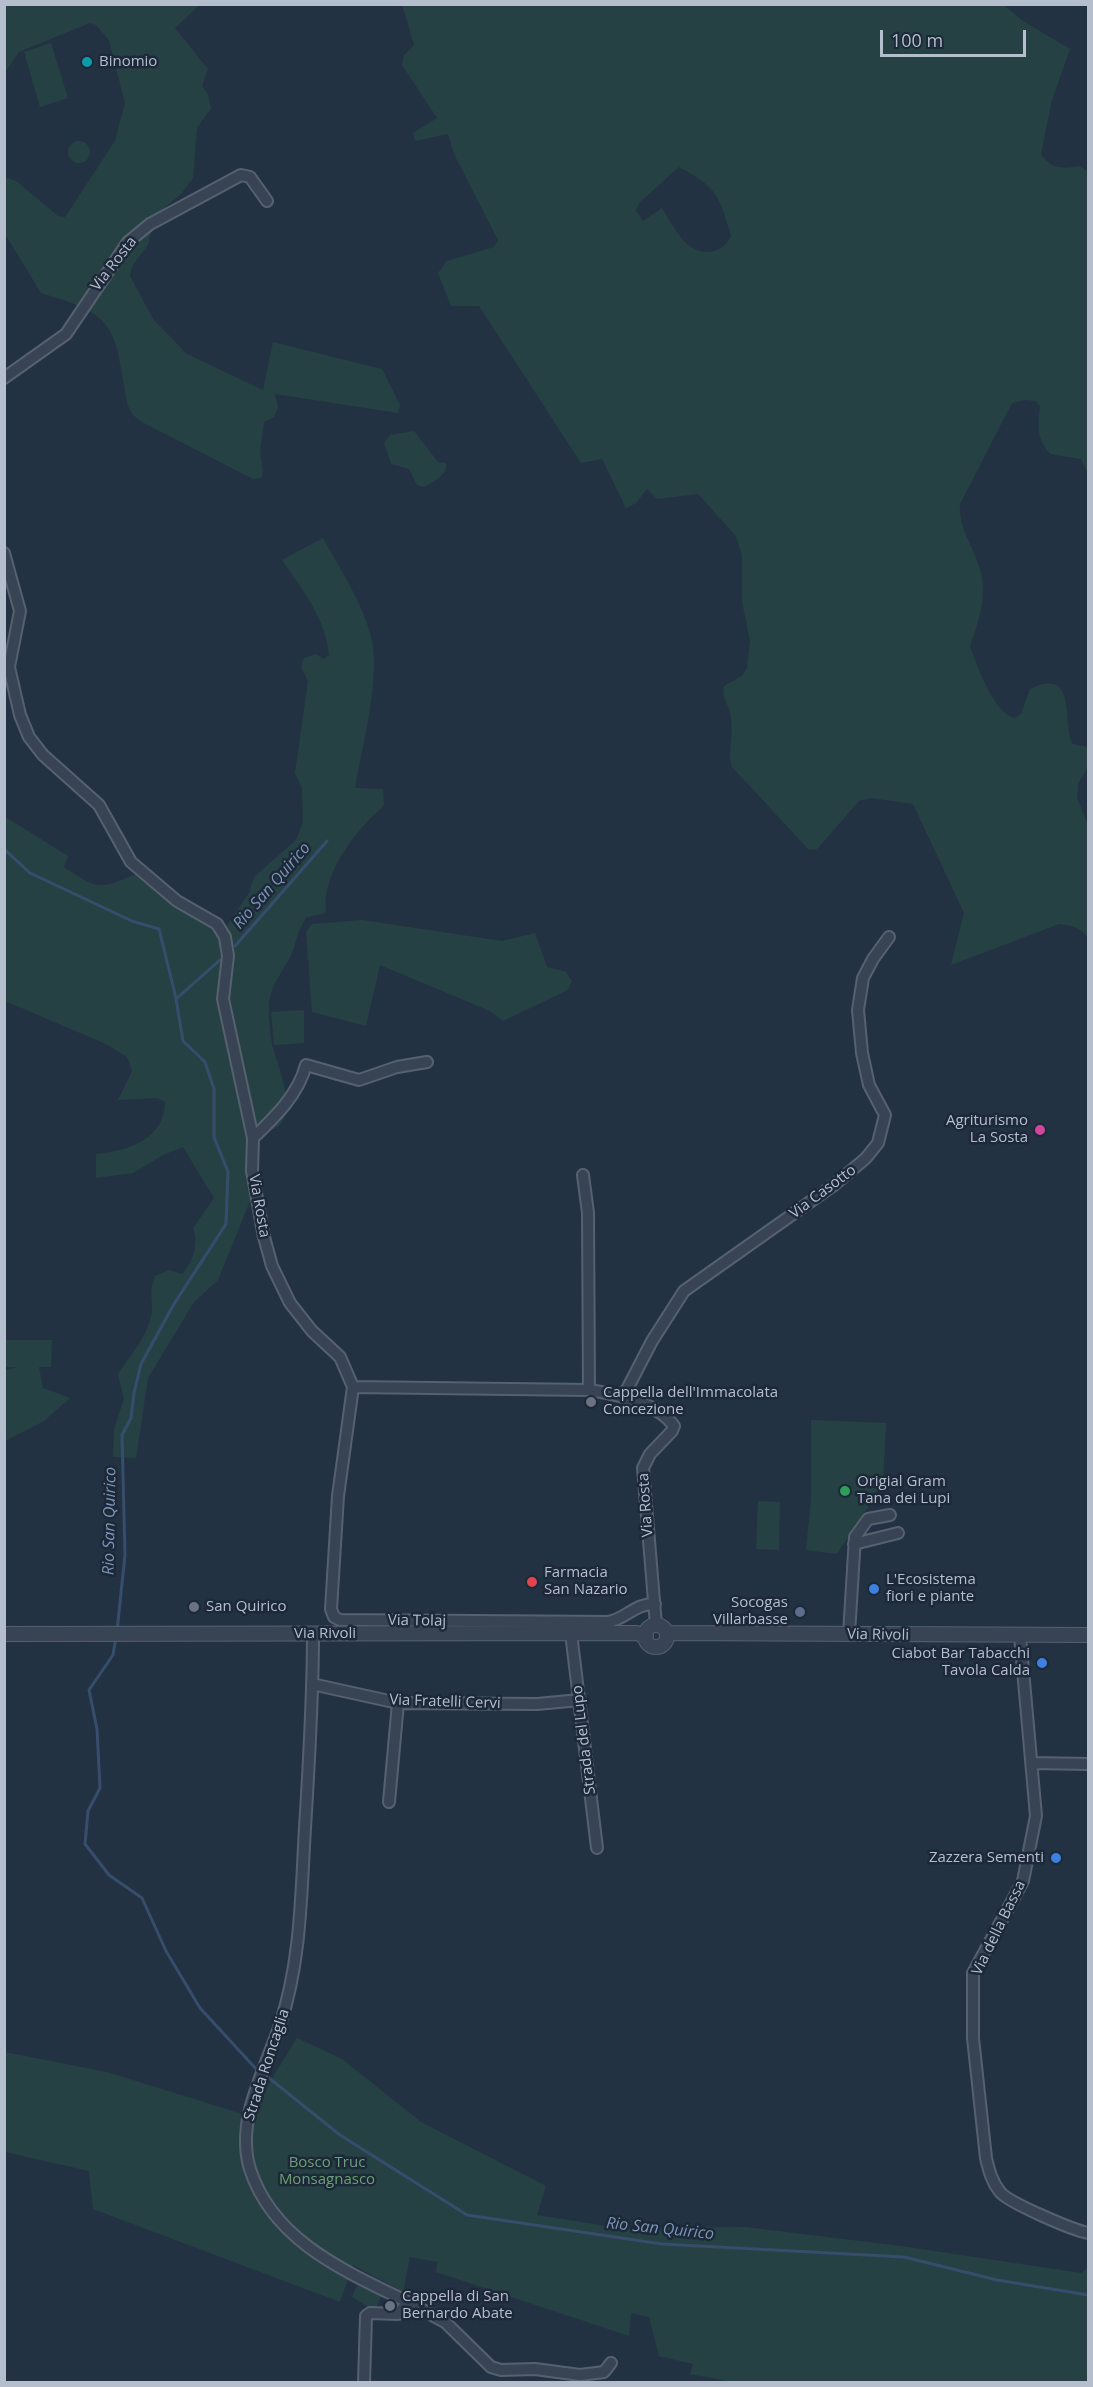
<!DOCTYPE html>
<html>
<head>
<meta charset="utf-8">
<style>
	body { margin:0 }
	#map { position:relative; width:1093px; height:2387px; overflow:hidden; background:#233243; font-family:"Open Sans",sans-serif }
	canvas { display:block }
	.frame { position:absolute; inset:0; border:6px solid #b5becd; pointer-events:none }
	.scale { position:absolute; left:880px; top:30px; width:146px; height:27px; box-sizing:border-box; border:3px solid #b5becd; border-top:0; padding-left:8px; font-size:18px; line-height:21px; white-space:nowrap; color:#b5becd; -webkit-text-stroke:4px #1d2838; paint-order:stroke }
</style>
</head>
<body>
<div id="map">
<canvas width="1093" height="2387"></canvas>
<div class="frame"></div>
<div class="scale">100 m</div>
</div>
<script>
const g = document.querySelector('canvas').getContext('2d');
g.lineJoin = 'round';
function fill(path, color) {
  g.fillStyle = color;
  g.fill(path, 'evenodd');
}
function stroke(path, color, width, dash) {
  g.strokeStyle = color;
  g.lineWidth = width;
  g.lineCap = dash ? 'butt' : 'round';
  g.setLineDash(dash || []);
  g.stroke(path);
}
function label(font, color, halo, rows, align = 'center') {
  g.font = font + ' "Open Sans",sans-serif';
  g.lineWidth = 5;
  g.setLineDash([]);
  g.textBaseline = 'middle';
  g.strokeStyle = halo;
  g.fillStyle = color;
  for (const [text, x, y, turn = 0] of rows) {
    g.save();
    g.translate(x, y);
    g.rotate((+turn || 0) * Math.PI / 180);
    g.textAlign = isNaN(turn) ? turn : align;
    if (halo) g.strokeText(text, 0, 0);
    g.fillText(text, 0, 0);
    g.restore();
  }
}
fill(new Path2D(`
	M402 4 1004 5 1023 21 1070 49 1052 100 1041 154C1052 170 1062 169 1079 166L1088 171V474L1081 459 1050 454C1036 438 1038 426 1040 406L1036 401 1025 400 1012 403 960 504C958 528 974 547 980 570 988 597 978 622 970 647 978 667 993 713 1015 718L1021 714 1030 689C1079 665 1061 725 1073 744L1088 747V767L1078 784 1077 797 1088 825V938C1082 928 1071 925 1059 924L951 965 964 913 913 804 871 798 859 801 817 849 809 850 732 767C727 750 734 736 731 718 730 706 721 698 724 686L742 676 747 668 750 641 742 602V555L736 536 698 494 657 499 647 489 636 503 626 508 602 459 581 463 479 306H451L438 273 447 261 494 247 498 240 454 154 448 134 415 141 413 133 437 118 402 65 404 55 414 45ZM679 167C718 188 719 195 731 236 722 256 698 257 684 241 675 231 669 219 662 208L643 221 636 210 640 202Z
	M5 5H199L175 28 208 69 202 86 208 94 211 109 197 127 193 178 181 194 155 216 148 245 132 266 130 276 153 319 187 354 263 390 273 342 382 369 400 405 398 413 275 394 278 407 274 417 264 422 260 452 263 472 261 478 253 479 142 422 133 415 128 406C113 330 122 316 41 293L5 234V177L16 181 58 216 65 217 115 141 125 103 109 40 96 25 90 23 19 52 5 72Z
	M51 43 68 98 40 107 24 52Z
	M68 152a11 11 0 1 1 22 0a11 11 0 1 1-22 0Z
	M414 431 438 462 446 463C448 476 433 481 424 487L417 485 409 469 391 464 384 443 390 435Z
	M323 538C340 569 368 611 373 647 378 689 362 746 355 788L383 789 384 806C357 828 321 874 326 911L323 914 307 917C296 932 298 940 291 955 282 974 268 987 269 1010 269 1022 270 1039 274 1051 281 1077 306 1133 257 1132L228 1004 231 946 226 927 249 893 254 877 296 840 303 822 302 788 295 773 308 681 301 667 304 658 316 654 324 659 329 655C326 619 302 589 282 560Z
	M4 816 68 856 64 867C98 890 99 890 136 874L171 902 215 929 223 939 221 998 250 1135 252 1196 218 1280 194 1302 148 1378 136 1458 113 1457 114 1429 124 1399 118 1374C130 1356 146 1338 151 1317 155 1302 147 1295 155 1276L169 1270 182 1274C193 1263 199 1242 193 1228L214 1198 183 1147 163 1155 133 1173 96 1178V1154C128 1151 165 1139 165 1102L157 1098 118 1100 132 1071 127 1057 106 1044 5 1001Z
	M362 920 502 941 535 933 547 967 566 972 572 981 568 990 503 1021 490 1011 380 965 366 1026 312 1012 306 932 312 924Z
	M304 1010V1043L274 1045 271 1012Z
	M5 1340H52L51 1367H39L43 1388 70 1398 44 1421 5 1441V1370L18 1367H5Z
	M811 1420 886 1423 883 1484 837 1554 806 1550 811 1499Z
	M758 1501 780 1502 779 1550 756 1549Z
	M297 2038 342 2059 421 2122 546 2186 537 2215 619 2228 745 2227 901 2246 1081 2273 1088 2267V2382H733L690 2374 693 2364 659 2356 649 2317 631 2313 629 2336 436 2272 437 2262 410 2257 403 2292 353 2265 340 2302 93 2209 89 2171 5 2152 4 2052 107 2072 249 2116Z
	M357 2285 381 2296 375 2311 352 2297Z`), '#264144');
stroke(new Path2D(`
	M4 849 30 873 132 921 159 929 176 998
	M235 946 327 841
	M117 1631 125 1555 122 1435 131 1418 134 1393 141 1364 174 1304 226 1224 228 1172 214 1137V1089L205 1062 183 1041 176 999 220 960
	M116 1637 113 1655 89 1690 97 1729 100 1788 88 1811 85 1844 109 1875 142 1898 166 1951 200 2008 257 2070
	M269 2078 340 2135 467 2215 662 2244 904 2257 997 2280 1088 2295`), '#364d6c', 3);
const minor = new Path2D(`
	M4 378 66 334 128 242 150 224 241 175 250 177 267 201
	M4 553 20 611 9 667 20 715 29 737 43 755 99 805 131 862 177 901 217 924 225 937 228 956 223 999 253 1138 252 1171 264 1237 272 1266 290 1303 312 1331 340 1357 353 1387
	M253 1138C275 1117 298 1095 306 1065L359 1080 397 1067 427 1062
	M583 1175 588 1213 589 1390
	M353 1387 338 1496 331 1609 334 1617 340 1620 608 1622C626 1619 635 1603 655 1604
	M353 1387 589 1390C616 1394 657 1402 674 1426L672 1431 650 1454 643 1468 656 1625
	M623 1397 652 1341 684 1291 834 1185 866 1158 878 1143 885 1115 869 1085 862 1053 858 1010 863 978 873 959 889 937
	M854 1544 898 1533
	M571 1633 597 1848
	M313 1634C313 1699 309 1764 305 1828 301 1896 301 1961 280 2025 265 2070 235 2121 250 2169 273 2241 345 2271 408 2302L398 2314 370 2313 366 2316 364 2382
	M849 1634 855 1537 868 1519 890 1515
	M1020 1636 1036 1816 1023 1881 973 1973V2038L986 2158C989 2171 992 2182 1000 2192 1009 2203 1073 2230 1088 2233
	M312 1684 398 1703 537 1704 580 1700
	M1033 1763 1088 1764
	M389 1802 398 1703
	M408 2302 445 2322 491 2367 501 2370 535 2369 580 2375 604 2372 611 2363`);
const tertiary = new Path2D(`
	M645 1636a11 11 0 1 1 22 0a11 11 0 1 1-22 0Z
	M667 1633 1088 1635
	M4 1634 636 1633 646 1636`);
stroke(minor, '#566170', 14);
stroke(tertiary, '#566170', 16);
stroke(minor, '#384353', 10);
stroke(tertiary, '#384353', 14);
for (const [x, y, r, color] of [
	[87,62,6,"#0f9aa8"],
	[1040,1130,6,"#d1479c"],
	[591,1402,6,"#6b7280"],
	[845,1491,6,"#2e9e5b"],
	[532,1582,6,"#e0444e"],
	[874,1589,6,"#3f7fe0"],
	[194,1607,6,"#6b7280"],
	[800,1612,6,"#5c6f8a"],
	[1042,1663,6,"#3f7fe0"],
	[1056,1858,6,"#3f7fe0"],
	[390,2306,6,"#6b7280"]
]) {
  const dot = new Path2D();
  dot.arc(x, y, r, 0, 2 * Math.PI);
  g.fillStyle = color;
  g.fill(dot);
  stroke(dot, '#1d2838', 2);
}
label('15px', '#b5becd', '#1d2838', [
	["Binomio",99,62],
	["Agriturismo",1028,1121,"right"],
	["La Sosta",1028,1138,"right"],
	["Cappella dell'Immacolata",603,1393],
	["Concezione",603,1410],
	["Origial Gram",857,1482],
	["Tana dei Lupi",857,1499],
	["Farmacia",544,1573],
	["San Nazario",544,1590],
	["L'Ecosistema",886,1580],
	["fiori e piante",886,1597],
	["Socogas",788,1603,"right"],
	["Villarbasse",788,1620,"right"],
	["San Quirico",206,1607],
	["Ciabot Bar Tabacchi",1030,1654,"right"],
	["Tavola Calda",1030,1671,"right"],
	["Zazzera Sementi",1044,1858,"right"],
	["Cappella di San",402,2297],
	["Bernardo Abate",402,2314]
], 'left');
label('15px', '#b5becd', '#1d2838', [
	["Via Rosta",114,264,-52],
	["Via Casotto",823,1192,-37],
	["Via Rosta",259,1206,80],
	["Via Rosta",646,1505,-94],
	["Via Tolaj",417,1621,1],
	["Via Rivoli",325,1634],
	["Via Rivoli",878,1635,1],
	["Via Fratelli Cervi",445,1702,2],
	["Strada del Lupo",584,1740,-97],
	["Via della Bassa",999,1928,-64],
	["Strada Roncaglia",267,2065,-72]
]);
label('15px', '#6aa075', '#1d2838', [
	["Bosco Truc",327,2163],
	["Monsagnasco",327,2180]
]);
label('italic 16px', '#7a95b7', '#1d2838', [
	["Rio San Quirico",272,886,-49],
	["Rio San Quirico",110,1521,-89],
	["Rio San Quirico",660,2229,6]
]);
</script>
</body>
</html>
